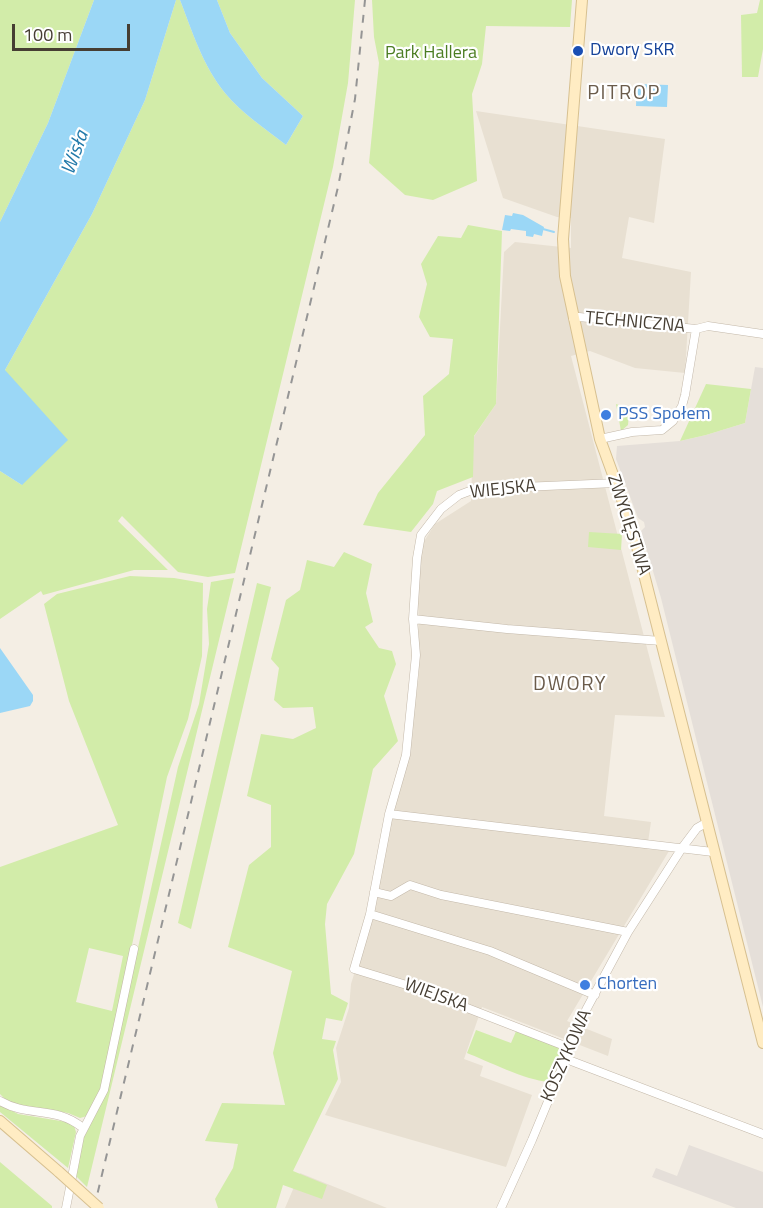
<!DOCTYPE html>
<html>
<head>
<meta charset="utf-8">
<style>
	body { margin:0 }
	#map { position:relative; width:763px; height:1208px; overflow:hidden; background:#f4eee4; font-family:"Titillium Web",sans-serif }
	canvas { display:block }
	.scale { position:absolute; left:12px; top:24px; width:118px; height:27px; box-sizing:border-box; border:3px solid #463e33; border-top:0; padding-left:8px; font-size:18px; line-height:21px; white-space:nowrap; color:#463e33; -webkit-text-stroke:4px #fff; paint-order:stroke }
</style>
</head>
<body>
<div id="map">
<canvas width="763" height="1208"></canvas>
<div class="scale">100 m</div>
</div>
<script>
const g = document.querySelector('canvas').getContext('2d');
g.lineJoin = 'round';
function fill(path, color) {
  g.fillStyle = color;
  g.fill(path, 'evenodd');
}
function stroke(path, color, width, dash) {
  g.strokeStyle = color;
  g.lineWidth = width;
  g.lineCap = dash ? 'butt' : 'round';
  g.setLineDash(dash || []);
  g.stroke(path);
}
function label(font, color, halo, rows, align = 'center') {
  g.font = font + ' "Titillium Web",sans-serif';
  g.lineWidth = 4.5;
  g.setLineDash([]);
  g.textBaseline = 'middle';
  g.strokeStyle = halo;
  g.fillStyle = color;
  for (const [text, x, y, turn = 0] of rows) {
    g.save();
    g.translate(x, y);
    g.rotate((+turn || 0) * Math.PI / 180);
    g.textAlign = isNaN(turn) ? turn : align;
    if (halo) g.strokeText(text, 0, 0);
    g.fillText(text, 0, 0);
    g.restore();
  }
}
fill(new Path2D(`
	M476 111 665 139 654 223 629 217 622 258 691 272 685 373 635 368 590 351 571 356 665 717 615 715 604 816 651 822 647 849 669 851 567 1021 612 1039 608 1056 482 1007 464 1059 483 1066 480 1076 532 1095 506 1167 325 1115 341 1082 336 1048 349 1008 351 984 361 952 393 803 409 750 419 674 418 586 421 546 435 524 471 501 473 438 496 404 504 252 515 242 571 248V218L557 217 503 198Z
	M300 1173 387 1208H285Z`), '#e8e0d2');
fill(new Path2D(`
	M755 367 763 368V1007L661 598 641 531 645 527 644 522 638 518 616 459 617 446 680 441 706 435 745 423Z
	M689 1145 763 1172V1208H736L652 1177 656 1168 677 1176Z`), '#e5dfd9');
fill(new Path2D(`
	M0 0H94L48 123 0 222Z
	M176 0H180C192 31 203 66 225 93 241 113 266 129 286 145L303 116 262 78 230 33 217 0H355L348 83 333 167 235 573 208 577 178 572 122 516 118 521 168 570H134L43 595 41 591 0 619V471L22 485 5 370 92 214 145 100Z
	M372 0H572L570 27 486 26 482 64 472 94 477 181 433 200 405 195 369 163 379 63 374 37Z
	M760 0H763V49L758 77H742L741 15 757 13Z
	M468 225 502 231 496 404 474 436 473 477 437 491 433 504 411 532 363 525 378 493 425 435 423 396 449 374 453 339 430 337 419 317 427 284 421 264 438 236 461 238Z
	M706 384 751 389 745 423 706 435 680 441Z
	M616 404 624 407 629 414 628 425 621 431Z
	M589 532 622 534 621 550 588 547Z
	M344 552 372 564 366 593 373 622 365 627 379 648 392 651 396 664 384 696 398 741 373 769 354 854 327 904 325 924 331 994 348 1003 342 1021 326 1018 322 1039 336 1041 333 1050 338 1079 293 1171 327 1185 322 1199 283 1185 276 1208H218L215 1199 233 1168 238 1144 205 1141 222 1103 285 1105 273 1053 292 971 228 947 249 865 271 847V805L247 796 261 734 293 739 316 728 313 707 283 708 274 700 279 668 271 659 286 600 300 590 307 560 334 567Z
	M130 576 174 578 203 583 202 656 188 719 167 777 103 1084 87 1116 80 1118 68 1113 9 1103 0 1094V867L118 825 69 701 44 604 57 594ZM89 948 123 956 112 1011 76 1002Z
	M234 578 87 1187 75 1175 85 1131 106 1092 178 767 199 704 209 644 207 609 211 582Z
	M257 583 271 587 191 929 178 923Z
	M517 1029C531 1035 557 1039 563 1053L551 1081C536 1085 485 1060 467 1053L476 1030 511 1043Z
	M0 1104 18 1114 73 1123 76 1132 68 1168 0 1112Z
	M0 1162 52 1206V1208H0Z`), '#d2eca9');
fill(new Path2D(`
	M94 0H176L145 100 92 214 5 370 68 440 22 485 0 471V222L48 123Z
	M180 0H217L230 33 262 78 303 116 286 145C266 129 241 113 225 93 203 66 192 31 180 0Z
	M637 84 668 85 667 107 636 106Z
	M513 213 523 215 544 227 542 236 534 234 533 237 526 236V231L511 229 510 231 502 230 505 215 512 216Z
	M0 648 33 695V701L30 706 0 713Z`), '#9bd7f6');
stroke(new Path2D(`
	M543 229 554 232`), '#9bd7f6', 2);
const street = new Path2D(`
	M573 318 579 317 696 329
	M600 439 632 432 662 430 673 421 682 406 685 395 696 329 708 326 763 334
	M413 619 507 629 661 641
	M389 814 713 852
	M374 892 391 896 410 885 441 895 628 932
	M370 914 490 951 595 995
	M570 1048 413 987 354 969 370 914 389 814 406 755 416 655 413 619 417 558 421 535 441 509 459 495 475 489 616 483
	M566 1059 763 1134
	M0 1101C29 1118 55 1105 83 1128
	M66 1208 80 1136 104 1090 134 949
	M501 1208 532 1140 586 1010 628 932 682 848 697 828 706 823`);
const secondary = new Path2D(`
	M582 0 563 239 565 276 600 439 632 527 763 1043
	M0 1121 59 1172`);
stroke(street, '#c3b8a9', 9);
stroke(secondary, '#d7c090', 12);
stroke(street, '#fff', 8);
stroke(secondary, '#ffecc3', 10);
stroke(new Path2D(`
	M94 1208 338 187 355 99 365 0`), '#959595', 2, [8, 8]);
const secondaryBridge = new Path2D(`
	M59 1172 99 1208`);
stroke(secondaryBridge, '#d7c090', 12, []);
stroke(secondaryBridge, '#ffecc3', 10);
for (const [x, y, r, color] of [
	[578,51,6,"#1a4fb4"],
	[606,415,6,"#3f7fe0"],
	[585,985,6,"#3f7fe0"]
]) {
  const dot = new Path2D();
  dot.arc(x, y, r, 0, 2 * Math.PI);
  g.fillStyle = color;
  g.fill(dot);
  stroke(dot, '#fff', 2);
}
label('18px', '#164399', '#fff', [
	["Dwory SKR",590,51]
], 'left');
label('18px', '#4b7d22', '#fff', [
	["Park Hallera",431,54]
]);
label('18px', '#463e33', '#fff', [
	["TECHNICZNA",635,323,5],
	["WIEJSKA",503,490,-6],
	["ZWYCIĘSTWA",628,525,72],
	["WIEJSKA",436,996,20],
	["KOSZYKOWA",567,1056,-66]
]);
label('18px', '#366cbe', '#fff', [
	["PSS Społem",618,415],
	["Chorten",597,985]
], 'left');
g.letterSpacing = '1.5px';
label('20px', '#6a5b4a', '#fff', [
	["PITROP",624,94],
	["DWORY",570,685]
]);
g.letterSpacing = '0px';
label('italic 20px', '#227aaa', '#fff', [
	["Wisła",76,153,-70]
]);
</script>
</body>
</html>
